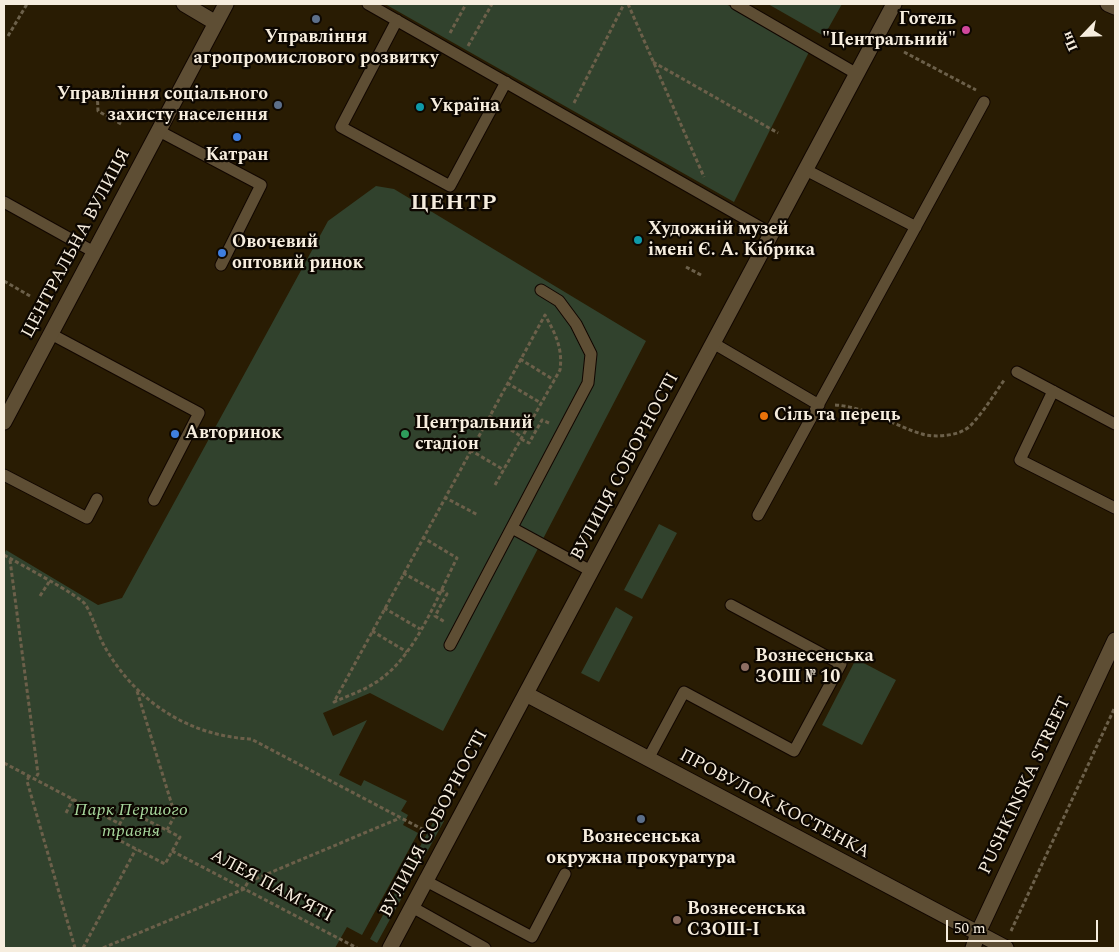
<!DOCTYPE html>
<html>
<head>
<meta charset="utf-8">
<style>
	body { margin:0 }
	#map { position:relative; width:1119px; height:952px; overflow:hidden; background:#291c03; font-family:Spectral,serif }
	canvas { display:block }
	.frame { position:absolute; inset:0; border:5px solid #f6edde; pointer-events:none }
	.north { position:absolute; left:1059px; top:10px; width:50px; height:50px; -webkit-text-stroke:4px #0d0701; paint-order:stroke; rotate:246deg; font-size:14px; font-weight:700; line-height:20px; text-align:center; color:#f6edde }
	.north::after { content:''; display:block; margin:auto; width:18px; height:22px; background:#f6edde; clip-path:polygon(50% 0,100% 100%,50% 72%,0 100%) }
	.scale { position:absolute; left:946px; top:920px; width:152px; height:22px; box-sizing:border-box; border:2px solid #f6edde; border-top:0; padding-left:6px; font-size:15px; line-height:18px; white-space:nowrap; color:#f6edde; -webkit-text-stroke:4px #0d0701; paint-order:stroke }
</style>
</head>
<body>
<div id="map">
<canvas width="1119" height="952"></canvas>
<div class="frame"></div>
<div class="north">Пн</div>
<div class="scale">50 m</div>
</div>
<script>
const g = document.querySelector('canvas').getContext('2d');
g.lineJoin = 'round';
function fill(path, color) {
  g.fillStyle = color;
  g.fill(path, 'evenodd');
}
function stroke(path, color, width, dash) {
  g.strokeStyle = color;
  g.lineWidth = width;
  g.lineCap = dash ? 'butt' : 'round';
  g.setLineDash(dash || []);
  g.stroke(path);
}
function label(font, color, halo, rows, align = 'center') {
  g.font = font + ' Spectral,serif';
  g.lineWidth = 4.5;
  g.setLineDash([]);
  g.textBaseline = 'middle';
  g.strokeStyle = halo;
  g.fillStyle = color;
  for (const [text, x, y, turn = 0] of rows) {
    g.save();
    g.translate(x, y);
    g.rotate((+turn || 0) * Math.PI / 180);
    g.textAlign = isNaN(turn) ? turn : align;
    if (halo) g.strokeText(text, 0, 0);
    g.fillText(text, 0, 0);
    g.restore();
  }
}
fill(new Path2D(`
	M385 4H726L809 52 734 202Z
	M768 4H842L824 36Z
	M376 186 394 189 646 341 443 731 370 693 323 713 333 736 367 720 339 775 361 786 364 780 407 801 401 811 408 815 403 825 418 833 362 935 347 927 335 948H4V555L6 550 98 605 122 598 328 221Z
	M659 524 677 533 642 599 624 590Z
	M616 607 633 617 599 682 581 673Z
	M856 659 896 680 862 745 822 725Z
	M436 817 444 821 377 943 370 939Z`), '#31422d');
const lane = new Path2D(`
	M368 4 772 234
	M736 4 857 74
	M397 20 341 127 450 186 506 82
	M159 131 261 185 221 265
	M806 170 916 227
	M4 202 94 252
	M51 334 199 413 154 500
	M713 343 819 405
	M1017 372 1115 424
	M1053 391 1020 460 1115 508
	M4 475 87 518 97 499
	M758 515 984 102
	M512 528 591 571
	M450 645 588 383 591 354 576 324 559 301 541 290
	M648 759 684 692 794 751 841 664 731 605
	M426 881 532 937 565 874
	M412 907 485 948`);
const street = new Path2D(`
	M184 4 216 23
	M1108 4 1115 7
	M4 422 226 4
	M526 694 1006 948
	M973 948 978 933 1115 640`);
const secondary = new Path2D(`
	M390 948 894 4`);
stroke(lane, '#110600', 13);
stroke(street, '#110600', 17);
stroke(secondary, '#110600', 17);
stroke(new Path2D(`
	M628 4 704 177
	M450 33 466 4
	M8 36 27 4
	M468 46 492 4
	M904 52 976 90
	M653 62 778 133
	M97 88 98 111 121 124
	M574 103 624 4
	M686 267 703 276
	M4 281 30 296
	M520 359 554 380
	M507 383 541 403
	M835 405C867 407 892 425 922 434 935 438 960 436 970 426 984 412 994 394 1005 379
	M489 416 522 437
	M521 439 529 443 542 420 549 423
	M470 450 504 470
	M444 497 478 515
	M422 537 457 558C437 597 417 652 382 678 368 689 350 695 334 702L545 315C555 333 563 348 560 370L495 485
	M4 555C18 563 78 595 85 604 93 616 98 636 106 649 137 702 189 736 251 739L424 830
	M10 560 38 774 35 779
	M403 573 439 593
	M441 589 447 594 435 616 445 622
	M40 596 49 582
	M384 608 420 629
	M372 631 407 652
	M137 691 175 815 167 830
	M4 763 120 824
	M29 776 27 781 75 948
	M127 810 180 837 165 864 113 837Z
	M66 813 73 799
	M172 851 357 948
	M1011 931 1115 707
	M83 948 136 849
	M103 948 244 889 248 882 400 818`), '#6c604a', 3, [4, 2.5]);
stroke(lane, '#5e4e34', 11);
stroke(street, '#5e4e34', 15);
stroke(secondary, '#5e4e34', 15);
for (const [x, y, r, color] of [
	[316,19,5,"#5c6f8a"],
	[966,30,5,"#d1479c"],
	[278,105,5,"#5c6f8a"],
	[420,107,5,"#0f9aa8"],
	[237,137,5,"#3f7fe0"],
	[638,240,5,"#0f9aa8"],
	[222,253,5,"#3f7fe0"],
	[764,416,5,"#e8710a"],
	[175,434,5,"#3f7fe0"],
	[405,434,5,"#2e9e5b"],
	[745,667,5,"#8d6e63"],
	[641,819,5,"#5c6f8a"],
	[677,920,5,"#8d6e63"]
]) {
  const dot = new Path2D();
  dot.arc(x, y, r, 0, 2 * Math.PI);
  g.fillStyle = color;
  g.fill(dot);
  stroke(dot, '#0d0701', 2);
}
label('bold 18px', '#f6edde', '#0d0701', [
	["Готель",956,20,"right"],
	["\"Центральний\"",956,41,"right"],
	["Управління",316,38,"center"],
	["агропромислового розвитку",316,59,"center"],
	["Управління соціального",268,95,"right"],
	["захисту населення",268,116,"right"],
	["Україна",430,107],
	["Катран",237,156,"center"],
	["Художній музей",648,230],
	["імені Є. А. Кібрика",648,251],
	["Овочевий",232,243],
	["оптовий ринок",232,264],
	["Сіль та перець",774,416],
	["Центральний",415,424],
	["стадіон",415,445],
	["Авторинок",185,434],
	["Вознесенська",755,657],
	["ЗОШ № 10",755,678],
	["Вознесенська",641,838,"center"],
	["окружна прокуратура",641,859,"center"],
	["Вознесенська",687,910],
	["СЗОШ-І",687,931]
], 'left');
label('18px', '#f6edde', '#0d0701', [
	["ЦЕНТРАЛЬНА ВУЛИЦЯ",77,244,-62],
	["ВУЛИЦЯ СОБОРНОСТІ",626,467,-62],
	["PUSHKINSKA STREET",1026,786,-65],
	["ПРОВУЛОК КОСТЕНКА",774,805,28],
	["ВУЛИЦЯ СОБОРНОСТІ",435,824,-62],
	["АЛЕЯ ПАМ'ЯТІ",271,887,28]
]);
label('italic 18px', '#a6d59b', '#0d0701', [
	["Парк Першого",131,811],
	["травня",131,832]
]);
g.letterSpacing = '1px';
label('bold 22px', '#f6edde', '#0d0701', [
	["ЦЕНТР",454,205]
]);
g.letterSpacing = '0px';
</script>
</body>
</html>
